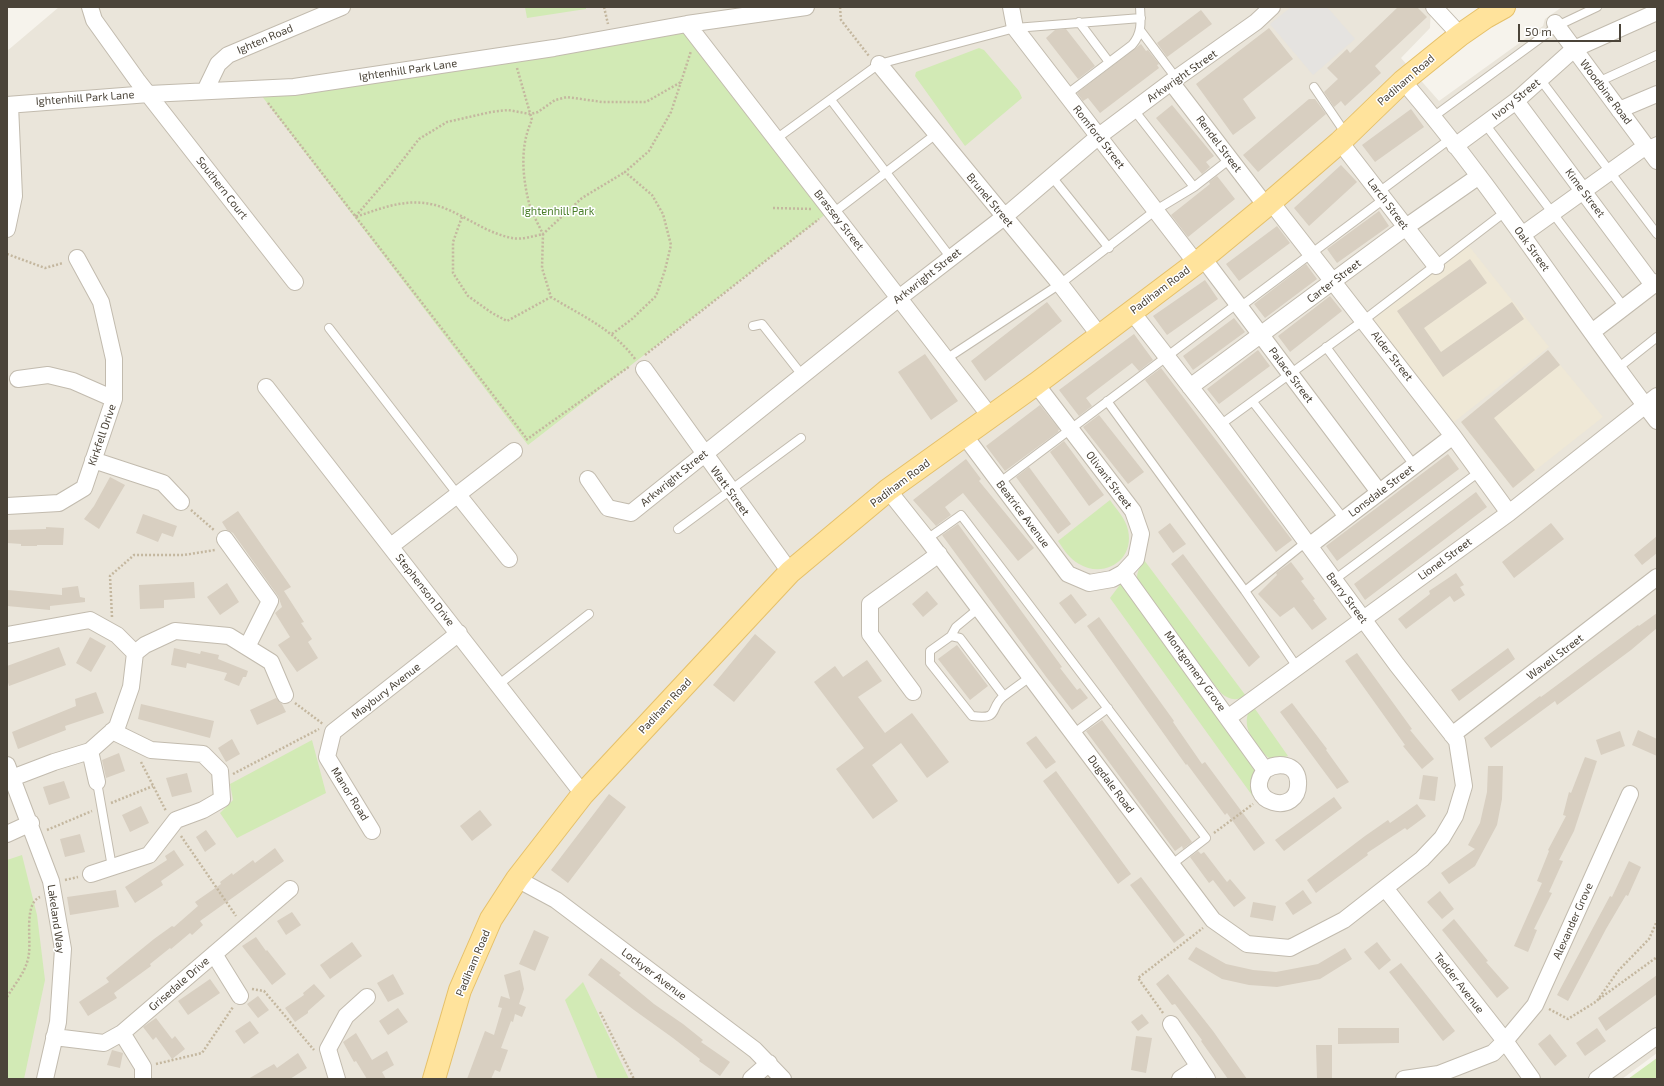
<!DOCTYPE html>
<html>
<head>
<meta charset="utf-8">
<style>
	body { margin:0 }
	#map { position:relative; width:1664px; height:1086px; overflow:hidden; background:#f6f3ec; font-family:"Exo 2",sans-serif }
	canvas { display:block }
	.frame { position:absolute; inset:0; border:8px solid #4b4439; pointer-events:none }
	.scale { position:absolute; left:1518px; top:24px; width:103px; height:18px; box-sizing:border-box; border:2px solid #4b4439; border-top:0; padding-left:5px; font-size:12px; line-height:14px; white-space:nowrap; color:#4b4439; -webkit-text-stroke:3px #fff; paint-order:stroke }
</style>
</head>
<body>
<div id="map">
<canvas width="1664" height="1086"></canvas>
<div class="frame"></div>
<div class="scale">50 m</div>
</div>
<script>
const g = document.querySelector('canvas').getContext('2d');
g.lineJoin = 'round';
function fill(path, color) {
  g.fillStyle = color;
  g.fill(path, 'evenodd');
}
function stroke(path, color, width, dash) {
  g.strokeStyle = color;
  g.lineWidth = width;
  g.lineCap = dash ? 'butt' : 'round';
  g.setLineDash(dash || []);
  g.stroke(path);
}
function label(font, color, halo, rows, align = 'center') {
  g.font = font + ' "Exo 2",sans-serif';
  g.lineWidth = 3;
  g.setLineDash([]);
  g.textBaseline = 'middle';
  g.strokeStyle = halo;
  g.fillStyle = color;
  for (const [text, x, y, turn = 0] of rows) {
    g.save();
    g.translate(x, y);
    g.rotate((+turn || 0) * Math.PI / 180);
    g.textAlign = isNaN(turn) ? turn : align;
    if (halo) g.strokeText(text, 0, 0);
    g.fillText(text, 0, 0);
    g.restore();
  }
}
fill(new Path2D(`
	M59 7H1431L1430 28 1401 58 1439 101 1543 26 1545 19 1562 7H1657V1053L1622 1079H7V51Z`), '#eae5da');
fill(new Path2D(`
	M1465 241 1549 347 1454 422 1367 312Z
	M1548 350 1603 417 1513 488 1461 422Z`), '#efe8d6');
fill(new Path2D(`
	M525 7H586V9L527 18Z
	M687 24 831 210 528 445 258 91Z
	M979 48 984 50 1019 91 1022 98 965 146 915 76 916 72Z
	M1110 500C1116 509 1126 519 1128 530 1135 560 1104 579 1079 564 1069 558 1064 550 1058 541Z
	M1144 560 1246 696C1236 701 1229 700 1221 693L1138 585C1135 575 1139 568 1144 560Z
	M1122 582 1255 769 1254 798 1110 598Z
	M1253 706 1288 756 1278 759 1269 758C1255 746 1237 723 1253 706Z
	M312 740 326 793 237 838 220 813 233 800 230 784Z
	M22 855 37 915 45 980 24 1079H7V860Z
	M583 982 629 1079H598L565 1000Z
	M1657 1058V1079H1628Z`), '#d2eab5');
fill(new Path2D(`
	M1291 7H1327L1355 39 1313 75 1270 24Z`), '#e5e3e0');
fill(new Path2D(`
	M1398 7H1417L1427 17 1375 66 1381 73 1345 106 1341 101 1334 107 1324 92 1338 79 1327 68 1347 49 1350 53Z
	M1201 10 1212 24 1167 57 1157 43Z
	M1269 28 1293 59 1243 99 1256 118 1233 135 1196 84Z
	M1066 29 1095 66 1078 79 1046 38 1055 30Z
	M1141 44 1146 51 1148 50 1159 64 1157 65 1159 68 1100 113 1088 98 1083 101 1077 93Z
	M1309 99H1315L1326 114 1258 172 1243 155Z
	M1172 105 1214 156 1206 162 1210 167 1202 174 1156 118Z
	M1411 109 1424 127 1375 162 1362 145Z
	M1341 165 1357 182 1309 226 1294 208Z
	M1217 176 1235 199 1188 237 1171 215 1210 184 1209 182Z
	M1379 211 1389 226 1337 263 1327 249Z
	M1277 226 1290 243 1239 281 1226 264Z
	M1470 259 1487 283 1424 328 1441 352 1512 302 1524 319 1443 377 1397 311Z
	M1306 264 1317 279 1265 318 1254 304Z
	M1205 280 1218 299 1167 335 1153 316Z
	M1330 296 1342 311 1290 352 1278 336Z
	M1047 302 1062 321 985 381 971 361Z
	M1234 318 1245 332 1193 370 1183 356Z
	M1134 334 1153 360 1139 371 1132 363 1086 398 1092 406 1079 416 1059 390Z
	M1258 350 1270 366 1219 404 1207 389Z
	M1548 350 1560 365 1494 418 1535 470 1513 488 1461 422Z
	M925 354 958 401 931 420 898 372Z
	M1161 368 1292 540 1276 552 1145 380Z
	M1040 405 1059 429 1058 432 1005 471 986 446Z
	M1099 415 1144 472 1128 484 1083 427Z
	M1064 441 1104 495 1089 506 1050 452Z
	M1448 454 1459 469 1337 561 1326 546Z
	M966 459 981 479 979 481 1034 548 1018 561 963 493 945 507 951 515 936 526 913 500Z
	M1029 467 1071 524 1058 534 1016 477Z
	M110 477 125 485 99 529 84 519 94 506Z
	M1476 492 1487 507 1365 600 1354 584Z
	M238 511 291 587 284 591 304 622 301 623 312 639 308 642 318 658 297 672 278 645 290 637 275 613 282 607 278 596 233 533 227 530 222 522Z
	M143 514 177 526 173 537 162 533 158 542 136 533Z
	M1170 523 1186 544 1173 553 1158 532Z
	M1551 523 1564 539 1514 578 1502 562Z
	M958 524 1062 667 1060 668 1077 690 1080 688 1088 698 1072 710 1047 678 942 535Z
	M46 527 64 528 63 545H37V546H21V544L7 543V530L46 529Z
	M1657 536V553L1642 565 1634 555Z
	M1183 554 1260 657 1249 667 1171 564Z
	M1291 562 1304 579 1301 581 1315 599 1313 600 1327 619 1312 630 1294 607 1280 617 1258 594 1277 575 1276 573Z
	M1456 573 1464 585 1460 587 1465 595 1454 602 1450 596 1406 629 1398 619 1430 594 1429 591Z
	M194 582 195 598 164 600V608L140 609 139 585Z
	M227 583 239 602 220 615 207 597Z
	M78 586 80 597 85 598V602L50 606V610L7 606 8 590 62 595V588Z
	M927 591 938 604 923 617 912 604Z
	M1071 594 1087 615 1075 624 1059 603Z
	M1657 613V628L1631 650 1557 705 1555 701 1491 748 1484 738 1540 696 1541 697 1638 625 1639 626Z
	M1099 617 1174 721 1173 722 1202 764 1205 762 1265 843 1254 851 1227 813 1225 815 1187 764 1186 765 1087 626Z
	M755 634 776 652 734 702 713 685Z
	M90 637 106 646 91 672 76 663Z
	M957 645 988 686 970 700 938 659Z
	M59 647 66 665 9 686 7 679V666Z
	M174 648 200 654 201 651 219 655 218 659 248 671 246 677H243L239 686 224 680 227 673 187 663 186 668 171 665Z
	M1508 648 1515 659 1459 701 1451 690Z
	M1357 653 1412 729 1410 730 1434 759 1422 769 1403 746 1405 745 1345 661Z
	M867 660 882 681 858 697 885 733 912 713 949 762 927 778 901 743 872 765 898 801 873 819 836 769 864 748 814 682 835 666 843 677Z
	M96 692 104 713 65 726 66 730 18 749 12 732 76 706 75 699Z
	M276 698 282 704 286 712 257 725 250 710Z
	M1292 703 1327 749 1326 750 1349 782 1337 789 1280 712Z
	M141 704 214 721 210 738 138 719Z
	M1102 720 1192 842 1183 849 1182 846 1175 851 1086 731Z
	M1638 730 1657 739V756L1632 745Z
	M1620 731 1625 746 1601 755 1596 740Z
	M1036 736 1056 762 1046 769 1026 743Z
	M232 739 240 754 226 762 218 748Z
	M119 753 125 771 106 778 102 760Z
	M1585 757 1597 761 1574 831 1559 860 1563 861 1549 892 1552 893 1534 929 1537 930 1528 952 1514 946 1542 883 1537 881 1549 851 1548 850 1566 816 1563 815 1569 792 1571 793Z
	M1488 766H1503L1502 799 1497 825 1475 866 1449 884 1441 873 1475 849 1468 845 1480 823 1487 792Z
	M1056 771 1131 874 1118 884 1043 781Z
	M187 773 192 792 172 797 166 778Z
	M1423 775 1438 777 1435 801 1419 799Z
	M64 781 70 798 49 805 43 787Z
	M609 794 626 807 568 883 551 870Z
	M1334 797 1342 808 1284 851 1275 840Z
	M1417 804 1426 816 1407 830 1405 828 1367 853 1368 855 1316 893 1307 880 1365 836 1388 820 1390 823Z
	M141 806 149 823 130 832 122 815Z
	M480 810 492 825 472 841 460 826Z
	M206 830 216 844 205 852 196 837Z
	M80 834 85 852 65 857 60 839Z
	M275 848 284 861 200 921 203 925 192 935 190 933 171 949 170 948 150 964 151 966 114 993 117 998 88 1016 79 1002 109 982 106 978 154 939 172 926 174 927 198 906 195 902 221 884 220 882 232 873 233 875 253 860 255 863Z
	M174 850 184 865 161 881 163 885 135 903 125 887 167 860 165 856Z
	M1198 851 1201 854 1204 852 1227 882 1230 879 1246 898 1234 907 1213 880 1209 883 1190 857Z
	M1629 861 1641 867 1628 896 1626 895 1606 929 1568 1001 1557 995 1610 896 1612 897Z
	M1141 877 1185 935 1174 943 1130 885Z
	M116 890 119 907 70 915 67 897Z
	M1303 890 1312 903 1293 915 1285 903Z
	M1440 891 1454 909 1442 919 1427 902Z
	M1253 902 1276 906 1273 921 1250 917Z
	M292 912 301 925 286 935 277 921Z
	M1454 919 1488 961 1486 962 1509 988 1497 998 1442 930Z
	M534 930 549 937 535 971 519 964Z
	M256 937 266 951 267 950 286 974 272 985 242 946Z
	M352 942 362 956 330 979 320 965Z
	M1377 942 1391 960 1379 970 1364 952Z
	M1196 947 1226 964 1253 970 1276 972 1318 964 1345 948 1352 959 1320 979 1277 987 1249 985 1222 979 1188 959Z
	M601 958 621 973 619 975 654 1004 683 1024 703 1040 701 1042 730 1062 720 1076 699 1061 700 1059 673 1038 634 1010 588 975Z
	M1401 963 1455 1031 1443 1041 1389 972Z
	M520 970 524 989 519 1004 526 1007 522 1017 515 1014 513 1022 511 1021 501 1048 508 1050 500 1072 495 1070 491 1079H467L485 1031 494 1035 502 1008 498 1007 501 996 510 999 504 975Z
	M393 974 404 994 388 1002 377 983Z
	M1168 974 1213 1031 1247 1079H1228L1201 1041 1202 1040 1175 1004 1172 1005 1156 984Z
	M1657 975V994L1606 1031 1598 1018Z
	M210 979 220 993 188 1015 178 1001Z
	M314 984 325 996 308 1011V1013L295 1022 285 1008 304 995 303 993Z
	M258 996 269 1010 258 1018 247 1004Z
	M398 1008 408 1022 388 1035 379 1021Z
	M1142 1014 1149 1023 1138 1031 1131 1022Z
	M156 1018 172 1039 175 1036 185 1049 172 1059 156 1037 153 1040 143 1027Z
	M250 1021 259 1033 244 1044 235 1031Z
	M1338 1028H1399V1043L1338 1044Z
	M1597 1028 1606 1041 1585 1056 1576 1043Z
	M356 1033 372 1060 387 1051 394 1065 382 1072 386 1079H367L356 1061 354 1062 343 1042Z
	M1550 1034 1567 1056 1555 1066 1538 1044Z
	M1136 1036 1152 1038 1146 1073 1131 1070Z
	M1316 1045H1332V1079H1317Z
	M112 1050 123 1053 120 1068 107 1065Z
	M298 1053 307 1068 290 1079H248L274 1064 277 1068Z`), '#d8cfc1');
const service = new Path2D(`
	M1079 22 1109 62
	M1140 30 1176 78
	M1540 79 1657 234
	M1598 82 1657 55
	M1314 87 1346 134
	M1066 95 1132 45C1142 34 1141 22 1140 7
	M831 100 951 258
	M1134 110 1194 187
	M1433 117 1557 26 1597 7
	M1485 124 1624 307
	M776 139 879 64 1015 28 1141 18
	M1646 146 1657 141
	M1052 177 1109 248
	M1379 192 1450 139
	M833 213 936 134
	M1240 307 1384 199
	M753 326 762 324 802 375
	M329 328 458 495
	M1326 347 1414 465
	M946 359 1060 284 1156 210 1194 187 1230 159
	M1618 368 1657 337
	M1107 401 1245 591 1306 542
	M1253 402 1344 519
	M1220 425 1364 320 1505 212
	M999 483 1238 303
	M678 529 801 438
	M927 539 961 515 1206 838 1171 865
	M1334 580 1479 472
	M1245 591 1297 667
	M951 636 956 627 979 608
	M498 685 589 614
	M1004 696 960 638 951 636 930 651V663L972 716C1002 720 988 708 1004 696L1030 677
	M1073 734 1108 708
	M97 782 112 867`);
const minor = new Path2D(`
	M90 7 94 20 137 80 295 282
	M1011 7 1015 28 1196 263
	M1434 7 1460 35
	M1555 23 1657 161
	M687 24 990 416
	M879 64 1060 284 1100 336
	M1403 81C1495 188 1571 309 1657 421
	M1171 82 1266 206
	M205 91 218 64 228 55 342 7
	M1516 101 1653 285
	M7 105 149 94 294 87 554 48 687 24 806 7
	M1619 110 1657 94
	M1340 142 1436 266
	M1455 146 1516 101 1574 49 1657 12
	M1271 202 1453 436 1509 513
	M7 229 14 196 10 105
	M1522 235 1646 146
	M1203 258 1379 492
	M1592 332 1657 282
	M644 369 790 572
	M18 379 48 375 73 381 114 399
	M266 387 583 794
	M1190 387 1406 227 1479 176
	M964 435 1068 574 1089 583 1112 579 1123 573 1136 559 1141 534 1133 511 1036 384
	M93 460 163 483 181 502
	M588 479 608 508 631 513 899 298 1004 217 1099 136 1171 82 1256 22 1272 7
	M888 490 927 539 1213 920 1247 944 1290 948 1344 920 1422 859 1442 838 1455 816 1464 786 1457 741 1397 665 1220 425 1132 312
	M458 495 509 559
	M7 506 59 503 84 488 114 399V359L101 302 77 258
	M225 539 270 601 247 647
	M391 546 514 451
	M1309 546 1453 436
	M1123 573 1265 770C1240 803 1301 819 1298 781 1297 763 1277 762 1265 770
	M7 635 90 620 117 635 135 653
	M913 692 870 634V604L939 554
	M1229 717 1509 513 1657 396
	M1452 735 1657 577
	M90 751 97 782
	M7 765 51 881 63 949 58 1022 45 1079
	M12 778 54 762 90 751 117 727 131 687 135 653 145 645 175 631 229 636 271 662 285 695
	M372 831 327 757 333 732 459 633
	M7 834 31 823
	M91 874 149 855 176 820 203 810 222 799 220 771 203 754 151 750 112 731
	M517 879 556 900 755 1050 783 1079
	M1385 888 1505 1041 1532 1079
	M214 954 240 996
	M1171 1024 1207 1079
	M122 1033 143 1067V1079
	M54 1037 104 1043 122 1033 290 889
	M337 1079 328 1049 346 1016 367 997
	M751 1079 769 1063
	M1180 1079 1198 1067
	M1404 1079 1439 1074 1493 1053 1505 1041 1535 1005 1630 794
	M1597 1079 1657 1036`);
const primary = new Path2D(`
	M434 1079 460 990 491 919 517 879 583 794 790 572 888 490 1036 384 1203 258 1266 206 1340 142 1403 81 1460 35 1486 17 1504 7`);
stroke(service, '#c2bbae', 10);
stroke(minor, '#c2bbae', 18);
stroke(primary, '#e6c16a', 24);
stroke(new Path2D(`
	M604 7 608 24
	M840 7 841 20 869 56
	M517 68 532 120C520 145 522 175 529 203 532 213 538 224 543 234L582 198 625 172
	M268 103 527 439
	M773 208 812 209
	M462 217 453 242V273L468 296 492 313 507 321 551 297
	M7 254 45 268 63 263
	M612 334 632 319 656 296 665 270 671 245 663 214 652 195 625 172 649 151 671 112 681 82
	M645 355 819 219
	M635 359C613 329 582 316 551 297L542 268 543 234C534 236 521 240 512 238 480 232 455 206 424 203 400 200 377 210 355 217L391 175 419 139 447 122 491 112 508 110 530 114 538 112 555 100 567 97 602 102H646L681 82 691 51
	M526 440 630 366
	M191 510 214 530
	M112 617 110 576 134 555H184L215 550
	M295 703 323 724
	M141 762 166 811
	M233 774 319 729
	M111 803 153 786
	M47 830 92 811
	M1214 833 1253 804
	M181 836 236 916
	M65 880 78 877
	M252 989 264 991 314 1050
	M7 997C16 982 27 971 29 953 31 939 24 903 40 897
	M1599 999 1657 957
	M1549 1009 1568 1019 1597 1001 1618 971 1649 939 1657 921
	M600 1012 634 1079
	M1163 1013 1138 978 1203 928
	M156 1064 202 1053 233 1007`), '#c4b79f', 2.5, [2, 2]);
stroke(service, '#fff', 8);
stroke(minor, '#fff', 16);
stroke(primary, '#ffe39c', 22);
label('11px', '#4b4439', '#fff', [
	["Ighten Road",265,39,-23],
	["Ightenhill Park Lane",408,70,-8],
	["Arkwright Street",1182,76,-35],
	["Padiham Road",1406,80,-41],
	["Woodbine Road",1606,92,53],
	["Ightenhill Park Lane",85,98,-4],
	["Ivory Street",1516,99,-39],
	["Romford Street",1099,137,52],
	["Rendel Street",1219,144,53],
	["Southern Court",222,188,52],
	["Kime Street",1585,193,53],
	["Brunel Street",990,200,50],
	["Larch Street",1388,204,53],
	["Brassey Street",839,220,52],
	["Oak Street",1532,249,54],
	["Arkwright Street",927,276,-38],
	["Carter Street",1334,281,-37],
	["Padiham Road",1160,290,-37],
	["Alder Street",1392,356,52],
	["Palace Street",1291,375,53],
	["Kirkfell Drive",102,435,-71],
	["Arkwright Street",674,478,-39],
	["Olivant Street",1109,480,53],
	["Padiham Road",900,483,-37],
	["Watt Street",730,491,54],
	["Lonsdale Street",1381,491,-37],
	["Beatrice Avenue",1023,514,53],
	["Lionel Street",1445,559,-36],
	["Stephenson Drive",425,590,52],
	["Barry Street",1347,598,53],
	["Wavell Street",1555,657,-37],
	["Montgomery Grove",1195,671,54],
	["Maybury Avenue",386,691,-38],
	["Padiham Road",665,706,-47],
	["Dugdale Road",1111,784,53],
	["Manor Road",350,794,58],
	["Lakeland Way",56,919,82],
	["Alexander Grove",1573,921,-66],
	["Padiham Road",473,963,-67],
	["Lockyer Avenue",654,974,37],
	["Tedder Avenue",1459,983,52],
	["Grisedale Drive",179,984,-41]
]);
label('11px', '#4a7f2a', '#fff', [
	["Ightenhill Park",558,211]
]);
</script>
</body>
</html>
